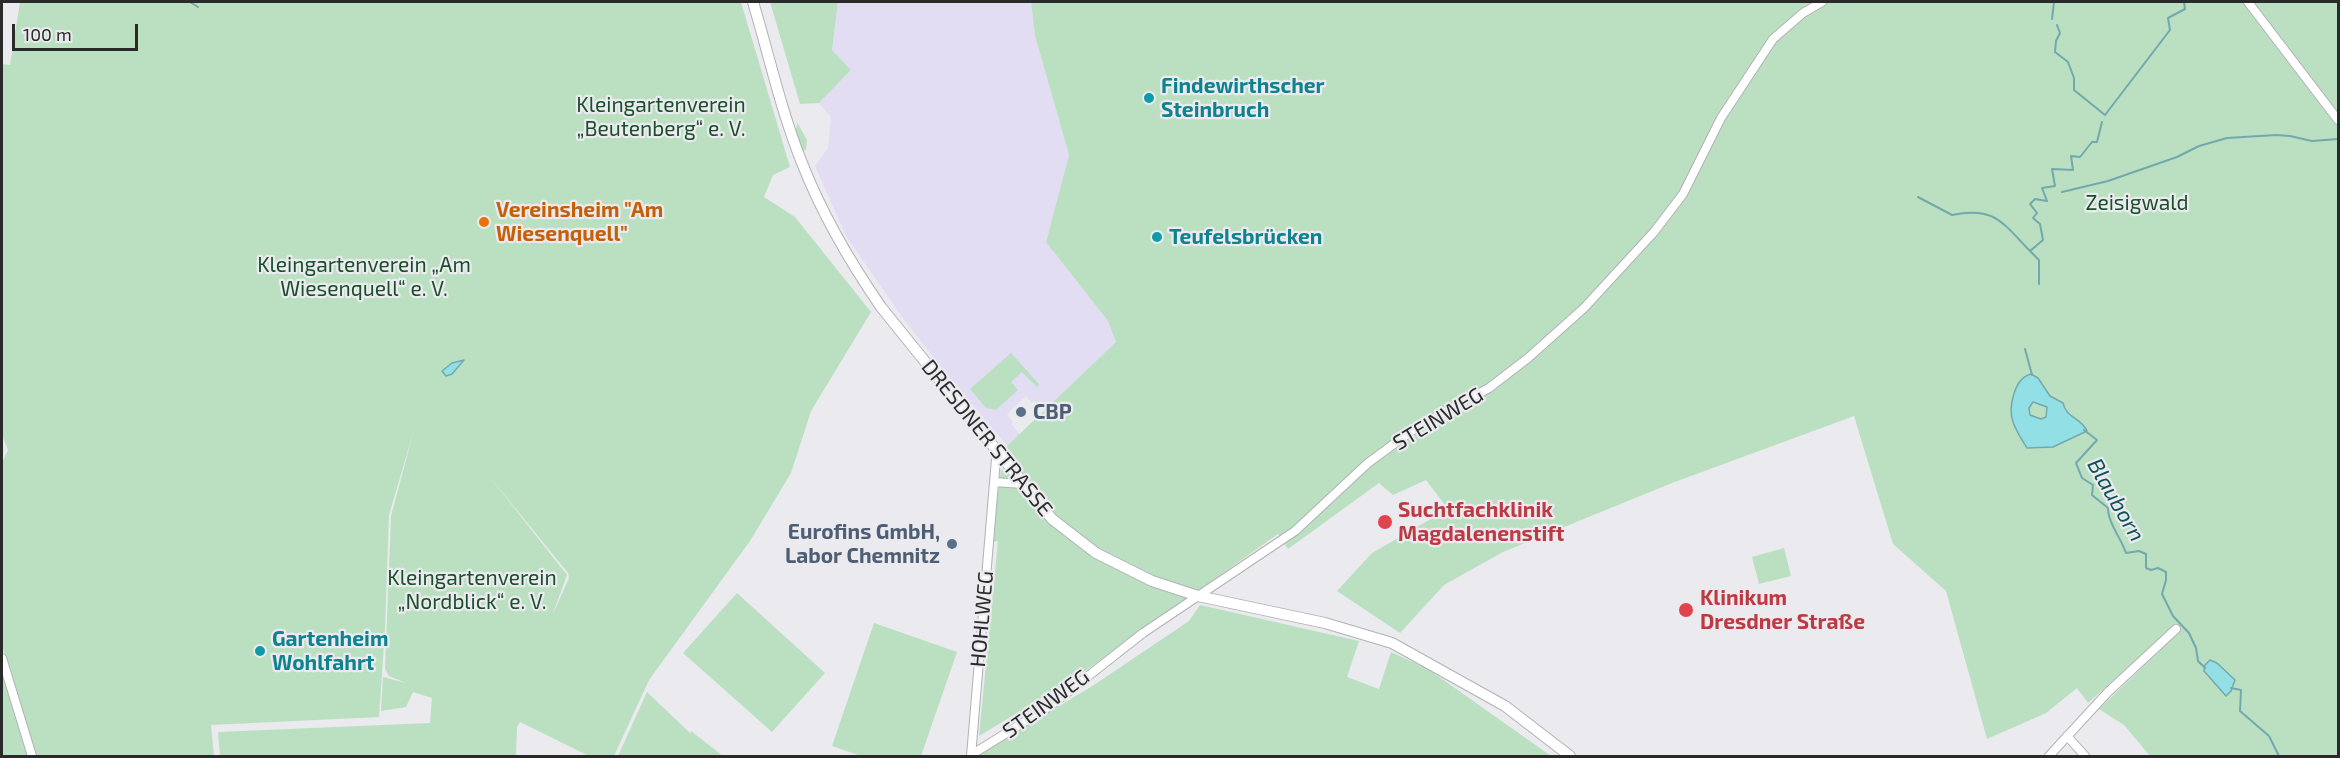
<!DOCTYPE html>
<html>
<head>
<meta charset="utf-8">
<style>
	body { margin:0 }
	#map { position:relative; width:2340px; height:758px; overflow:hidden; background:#ebeaef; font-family:"Exo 2",sans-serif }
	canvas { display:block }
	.frame { position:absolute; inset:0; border:3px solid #2a2a2b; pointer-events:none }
	.scale { position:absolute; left:12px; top:24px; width:126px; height:27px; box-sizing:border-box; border:3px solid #2a2a2b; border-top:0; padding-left:8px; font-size:18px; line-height:21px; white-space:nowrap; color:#2a2a2b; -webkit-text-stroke:4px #ebeaef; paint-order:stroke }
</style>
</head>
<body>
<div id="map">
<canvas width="2340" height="758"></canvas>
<div class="frame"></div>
<div class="scale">100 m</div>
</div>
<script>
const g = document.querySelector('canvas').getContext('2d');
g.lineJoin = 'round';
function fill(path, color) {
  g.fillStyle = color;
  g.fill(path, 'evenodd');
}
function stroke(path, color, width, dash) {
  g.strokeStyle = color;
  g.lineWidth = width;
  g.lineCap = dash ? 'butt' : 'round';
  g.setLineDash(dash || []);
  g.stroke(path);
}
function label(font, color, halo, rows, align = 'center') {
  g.font = font + ' "Exo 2",sans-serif';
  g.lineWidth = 4.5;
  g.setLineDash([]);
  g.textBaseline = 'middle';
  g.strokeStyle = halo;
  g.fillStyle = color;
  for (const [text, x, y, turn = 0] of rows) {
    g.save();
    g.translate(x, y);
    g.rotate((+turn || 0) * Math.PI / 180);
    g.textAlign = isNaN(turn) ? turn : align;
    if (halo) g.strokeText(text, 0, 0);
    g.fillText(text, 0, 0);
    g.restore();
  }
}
fill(new Path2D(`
	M838 2H1031L1035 36 1069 155 1046 242 1108 321 1116 342 1044 411 1035 401 1032 403 1026 396 1007 414 1013 422 1012 424 1020 434 1007 446 945 372 902 317 846 236 815 166 828 148 831 117 819 103 851 70 832 50Z`), '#e3ddf3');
fill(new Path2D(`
	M20 2H741L790 167 773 175 764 197 795 217 871 312 811 411 791 473 750 541 649 680 614 756H589L520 722 517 727 516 756H220L218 732 430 723 432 698 413 692 406 707 381 711 383 677 406 683 389 676 385 669 391 516 414 430 389 515 385 629 379 717 211 725 214 756H2V668L29 756 36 754 2 645V463L8 450 2 435V64L10 65ZM489 476 568 573 569 578 552 616 567 575Z
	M770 2H838L832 50 851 70 819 103 800 104Z
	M1031 2H2338V756H2150L2124 725 2099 709 2177 634 2170 629 2088 703 2077 688 2046 713 1987 739 1946 591 1893 544 1854 416 1672 483 1503 552 1444 585 1400 633 1337 591 1372 553 1448 509 1426 480 1393 495 1379 483 1288 549 1278 534 1075 678 979 736 998 541 992 542 1001 469 1005 473 1007 446 1116 342 1108 321 1046 242 1069 155 1035 36ZM2038 378 2050 396 2063 403C2066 417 2080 419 2087 431L2053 447 2025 444C2005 407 2008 405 2038 378Z
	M797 122 807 140 806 149 804 151 802 150 796 132Z
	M1011 353 1039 384 1037 387 1022 372 1011 382 1018 390 996 410 986 408 970 389Z
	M2029 411a9 9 0 1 1 18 0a9 9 0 1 1-18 0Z
	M1784 548 1791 576 1759 584 1752 557Z
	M737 593 825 673 772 732 683 653Z
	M1200 605 1359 641 1347 677 1379 689 1391 652 1428 669 1551 756H976L1094 685 1189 621Z
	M874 623 957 652 921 756H861L832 746Z
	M647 692 690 733 691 731 723 756H618Z`), '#bae0c1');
const water = new Path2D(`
	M464 360 452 374 446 376 442 371 452 363Z
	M2031 374 2038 378 2050 396 2063 403C2066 418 2082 418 2087 431L2053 447 2027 448C2022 440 2016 431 2013 422 2008 408 2014 378 2031 374ZM2033 402 2047 407 2046 417 2041 419 2030 415 2029 408Z
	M2210 660 2217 663 2235 680 2231 691 2226 696 2204 671 2205 665Z`);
fill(water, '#92e0e6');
stroke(water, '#73a9ae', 1.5);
stroke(new Path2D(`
	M190 2 198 7
	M2052 19 2054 2
	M2057 25 2060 33 2056 41 2055 52 2068 62 2074 78V90L2105 115 2170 30 2168 18 2185 9 2184 2
	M2062 192 2108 181 2177 157 2199 146 2227 138 2276 135 2290 136 2312 141 2338 139
	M1918 197 1952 215C1994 206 2002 222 2030 251
	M2039 284V260L2030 251 2043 240 2040 224 2033 218 2037 213 2030 204 2035 199 2047 201 2042 188 2055 186 2052 169 2073 170 2071 156 2080 157 2092 142H2097L2102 122
	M2025 349 2032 375
	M2084 430 2097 440 2076 463 2082 478 2093 485 2092 495 2108 508C2108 523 2121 538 2126 553L2139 551 2146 554V568L2151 570 2158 568 2166 572V580L2162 594 2173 616 2189 633 2196 648 2198 661 2205 668
	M2231 688 2241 690 2240 711 2269 736 2279 756`), '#73a9ae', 2);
const minor = new Path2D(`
	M2248 2 2338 120
	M994 482 1023 484
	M2 658 32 756
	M2067 736 2085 756
	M971 755 1050 706 1143 633 1295 531 1368 463 1417 427 1489 388 1528 358 1584 308 1654 232 1683 194 1721 118 1773 39 1803 13 1822 2
	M971 756 996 459 1000 455
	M2049 756 2108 692 2176 629`);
const major = new Path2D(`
	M753 2C769 55 781 111 802 163 822 214 850 262 881 307L1052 519 1096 553 1152 581 1198 596 1325 623 1392 643 1505 706 1570 756`);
stroke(minor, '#b2b2b6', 10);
stroke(major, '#b2b2b6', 12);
stroke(minor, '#fff', 8);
stroke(major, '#fff', 10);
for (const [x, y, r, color] of [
	[1149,98,6,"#0f9aa8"],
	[484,222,6,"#e8710a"],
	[1157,237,6,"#0f9aa8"],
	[1021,412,6,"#5c6f8a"],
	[1385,522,8,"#e0444e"],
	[952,544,6,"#5c6f8a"],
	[1686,610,8,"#e0444e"],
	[260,651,6,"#0f9aa8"]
]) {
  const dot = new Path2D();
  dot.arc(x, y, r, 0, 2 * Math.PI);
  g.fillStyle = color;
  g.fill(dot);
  stroke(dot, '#ebeaef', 2);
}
label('bold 21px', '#0d838f', '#ebeaef', [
	["Findewirthscher",1161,86],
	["Steinbruch",1161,110],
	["Teufelsbrücken",1169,237],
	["Gartenheim",272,639],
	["Wohlfahrt",272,663]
], 'left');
label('21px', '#18502a', '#ebeaef', [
	["Kleingartenverein",661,105],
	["„Beutenberg“ e. V.",661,129],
	["Zeisigwald",2137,203],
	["Kleingartenverein „Am",364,265],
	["Wiesenquell“ e. V.",364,289],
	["Kleingartenverein",472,578],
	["„Nordblick“ e. V.",472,602]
]);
label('bold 21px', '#c56008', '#ebeaef', [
	["Vereinsheim \"Am",496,210],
	["Wiesenquell\"",496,234]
], 'left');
label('bold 21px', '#4e5e75', '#ebeaef', [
	["CBP",1033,412],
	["Eurofins GmbH,",940,532,"right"],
	["Labor Chemnitz",940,556,"right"]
], 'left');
label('21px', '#2a2a2b', '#ebeaef', [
	["STEINWEG",1438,419,-31],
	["DRESDNER STRASSE",987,438,51],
	["HOHLWEG",982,619,-85],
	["STEINWEG",1046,704,-36]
]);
label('bold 21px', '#be3a42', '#ebeaef', [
	["Suchtfachklinik",1398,510],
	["Magdalenenstift",1398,534],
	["Klinikum",1700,598],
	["Dresdner Straße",1700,622]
], 'left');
label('italic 22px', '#0c5357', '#ebeaef', [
	["Blauborn",2116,500,60]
]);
</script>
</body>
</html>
